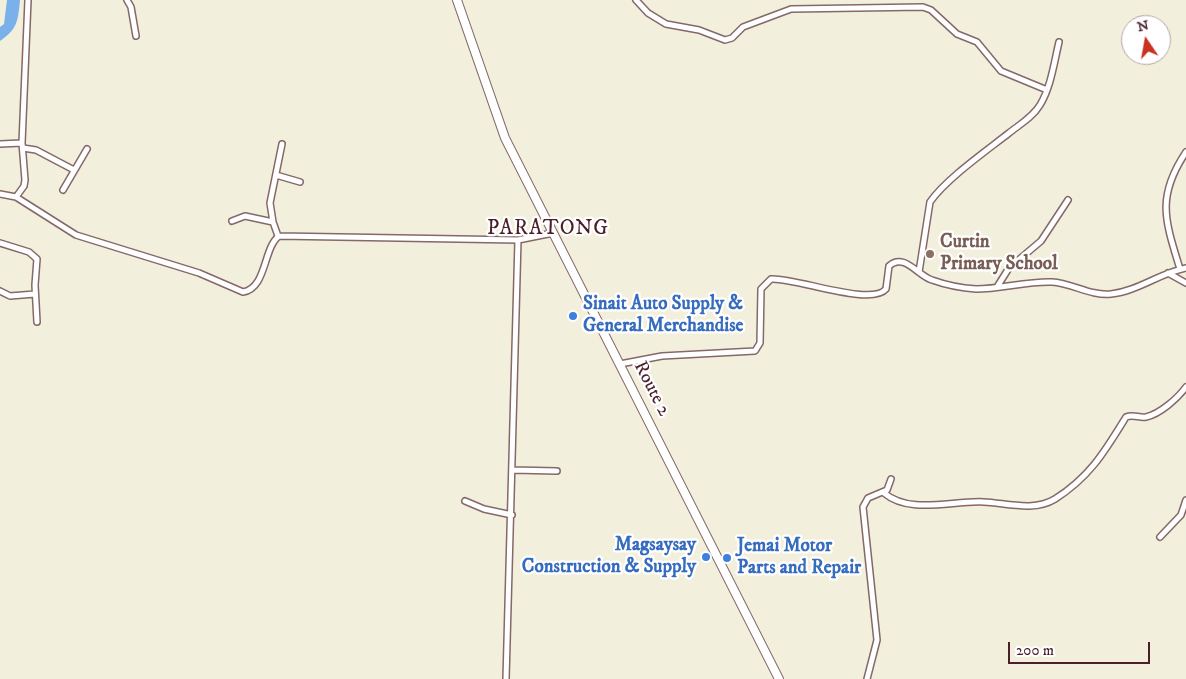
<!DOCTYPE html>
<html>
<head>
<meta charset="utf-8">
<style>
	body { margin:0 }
	#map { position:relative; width:1186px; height:679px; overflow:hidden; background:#f3efdd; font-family:"IM FELL DW Pica",serif }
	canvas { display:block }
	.north { position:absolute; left:1121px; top:15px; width:50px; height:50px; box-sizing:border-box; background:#fff; border:1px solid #b7a5aa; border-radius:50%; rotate:348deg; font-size:14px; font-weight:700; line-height:20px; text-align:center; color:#4a1f2b }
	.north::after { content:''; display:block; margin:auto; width:18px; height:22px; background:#c8321e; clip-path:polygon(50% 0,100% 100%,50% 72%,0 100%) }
	.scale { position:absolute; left:1008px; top:642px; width:142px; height:22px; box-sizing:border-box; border:2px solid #4a1f2b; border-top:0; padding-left:6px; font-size:15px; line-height:18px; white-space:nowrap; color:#4a1f2b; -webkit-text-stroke:4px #fff; paint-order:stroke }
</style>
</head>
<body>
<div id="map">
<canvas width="1186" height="679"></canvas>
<div class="north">N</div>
<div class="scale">200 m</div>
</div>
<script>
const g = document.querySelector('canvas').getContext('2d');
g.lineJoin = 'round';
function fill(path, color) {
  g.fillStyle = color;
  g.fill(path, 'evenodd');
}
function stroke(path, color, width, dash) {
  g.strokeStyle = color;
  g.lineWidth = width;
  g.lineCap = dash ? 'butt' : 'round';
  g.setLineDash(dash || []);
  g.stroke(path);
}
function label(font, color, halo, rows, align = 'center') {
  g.font = font + ' "IM FELL DW Pica",serif';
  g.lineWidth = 4.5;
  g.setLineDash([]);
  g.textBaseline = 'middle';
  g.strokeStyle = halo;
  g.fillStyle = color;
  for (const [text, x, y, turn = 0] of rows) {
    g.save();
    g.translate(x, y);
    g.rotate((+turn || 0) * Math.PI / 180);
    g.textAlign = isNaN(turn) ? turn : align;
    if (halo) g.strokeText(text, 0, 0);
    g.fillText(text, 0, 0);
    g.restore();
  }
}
fill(new Path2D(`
	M7 0H20C18 20 18 29 0 41V27L4 24Z`), '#7bb1ea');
const minor = new Path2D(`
	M127 0 131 7 136 36
	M636 0 648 13 666 24 699 30 725 40 732 38 743 27 791 9 923 7 931 10 957 34 977 42 1001 71 1047 90
	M0 144 22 143
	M23 148 36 150 74 170
	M276 175 300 182
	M63 190 87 149
	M0 194 16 197 76 235 199 273 243 292C267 288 263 248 279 236L518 240 553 233
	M16 197 24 186 25 180 22 143 28 0
	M232 221 245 216 273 222 278 236
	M273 222 270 203 282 144
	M0 243 29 252 37 259 35 285 37 322
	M1180 269C1165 220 1156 197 1186 152
	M919 272 930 202C946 179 986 151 1009 133 1019 125 1033 117 1040 105 1051 87 1054 63 1059 42
	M1168 273 1186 283
	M997 287 1009 268 1041 241 1068 200
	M0 291 10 296 35 294
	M620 364 662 356 755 351 760 343 761 289 771 279C794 277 871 307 886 289L889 266C904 252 918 276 932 280 946 285 961 288 976 289 1001 289 1027 281 1052 282 1072 283 1090 296 1111 294 1138 291 1160 273 1186 268
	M513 470 557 471
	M884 493C910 515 953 500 984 502 1006 503 1034 512 1055 499 1090 477 1105 451 1126 417 1133 414 1139 418 1146 417 1160 414 1178 398 1186 387
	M465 501 484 509 512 515
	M1160 537 1181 515 1186 500
	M506 679 518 240
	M867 679 877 640 863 507 868 498 887 490 891 479`);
const highway = new Path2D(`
	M457 0 505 138 779 679`);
stroke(minor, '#856869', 8);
stroke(highway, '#856869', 10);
stroke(minor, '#fff', 5);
stroke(highway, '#fff', 8);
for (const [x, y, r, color] of [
	[930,254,5,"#8d6e63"],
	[573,316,5,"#3f7fe0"],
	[706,557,5,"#3f7fe0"],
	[727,558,5,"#3f7fe0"]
]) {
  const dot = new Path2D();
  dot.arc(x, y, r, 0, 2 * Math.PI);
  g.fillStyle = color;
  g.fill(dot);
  stroke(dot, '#fff', 2);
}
label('bold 19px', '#785e54', '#fff', [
	["Curtin",940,243],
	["Primary School",940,265]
], 'left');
label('bold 19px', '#366cbe', '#fff', [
	["Sinait Auto Supply &",583,305],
	["General Merchandise",583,327],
	["Magsaysay",696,546,"right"],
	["Construction & Supply",696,568,"right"],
	["Jemai Motor",737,547],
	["Parts and Repair",737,569]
], 'left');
label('19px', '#4a1f2b', '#fff', [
	["Route 2",651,389,63]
]);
g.letterSpacing = '1px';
label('21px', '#4a1f2b', '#fff', [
	["PARATONG",548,230]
]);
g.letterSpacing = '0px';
</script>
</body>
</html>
